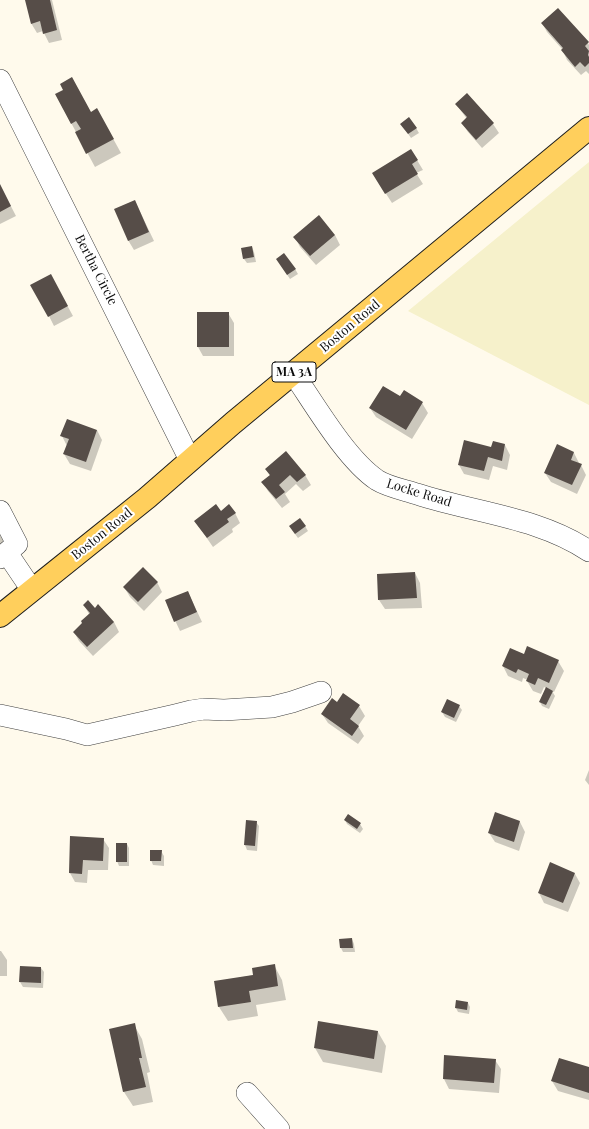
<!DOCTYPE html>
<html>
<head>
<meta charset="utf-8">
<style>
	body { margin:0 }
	canvas { display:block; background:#fffaec }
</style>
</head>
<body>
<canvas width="589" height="1129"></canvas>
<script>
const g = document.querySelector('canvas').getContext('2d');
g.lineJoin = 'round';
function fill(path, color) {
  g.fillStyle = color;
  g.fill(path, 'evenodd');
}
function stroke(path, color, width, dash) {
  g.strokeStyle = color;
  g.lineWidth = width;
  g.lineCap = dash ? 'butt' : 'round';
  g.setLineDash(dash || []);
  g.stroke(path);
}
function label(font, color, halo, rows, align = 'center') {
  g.font = font + ' "Playfair Display",serif';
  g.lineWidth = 4;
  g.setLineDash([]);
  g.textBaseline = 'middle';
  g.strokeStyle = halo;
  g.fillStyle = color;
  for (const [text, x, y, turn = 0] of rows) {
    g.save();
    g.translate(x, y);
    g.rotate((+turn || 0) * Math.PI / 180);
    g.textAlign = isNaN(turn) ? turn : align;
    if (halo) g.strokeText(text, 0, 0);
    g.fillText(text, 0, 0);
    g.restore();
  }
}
fill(new Path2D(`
	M589 162V405L408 311Z`), '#f6f1cb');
fill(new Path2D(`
	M26 0H52L62 40 49 43 43 31 37 33 31 23Z
	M542 23 588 43 589 45V74L586 71 581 75 567 60 562 49 547 32Z
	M56 95 91 113 105 124 121 153 95 167Z
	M456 104 493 124 499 133 482 148 468 132 462 123 467 119Z
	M404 128H416L419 133 411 138Z
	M411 150 423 170 416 173 423 184 392 203 379 183Z
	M0 185 16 216 0 224Z
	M135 201 154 241 134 250 128 240Z
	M335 235 340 245 316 265 300 247 295 237Z
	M252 247 254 252 256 262 247 263 244 259 243 249Z
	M280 264 295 269 298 274 290 279Z
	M56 285 73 316 54 326 49 316Z
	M228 313 234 323V356H203L198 347Z
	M404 392 422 403 428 413 412 439 376 417 370 408 400 398Z
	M97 430 102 440 91 471 70 464 64 454 67 446 62 436Z
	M493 442 505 445 510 455 507 470 493 466 489 480 464 474 459 465 492 448Z
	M558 446 574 453 579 463V464L581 465 586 475 577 494 551 482 545 473Z
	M266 469 305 475 311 485 303 491 296 484 285 494 290 502 282 508 268 491 263 482 270 476Z
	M221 512 235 513 240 523 232 529 233 532 213 547 195 521Z
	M305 526 308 531 298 538 292 530Z
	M0 535 5 544 0 547Z
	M415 573 420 583 422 608 385 609 379 600Z
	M157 582 162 592 144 611 130 597 124 587Z
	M188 592 202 622 180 631 166 601Z
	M84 605 95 609 114 622 119 632 93 656 79 641 74 632 83 623 89 614Z
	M524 655 558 661 564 671 554 692 552 691 555 696 549 709 542 706 540 702 546 688 544 687 541 694 533 691 527 681 528 680 523 678 522 682 508 676 503 666Z
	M343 695 359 706 365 716 358 726 364 736 358 744 328 723 322 714 337 704Z
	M459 706 462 710 456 722 445 717 442 712Z
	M589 770V785L585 780Z
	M496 814 520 822 525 832 519 851 495 842 489 833Z
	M348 815 360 824 363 829 360 833 347 824 345 820Z
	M247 821 256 822 259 826 257 851 247 850 245 845Z
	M103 839 109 848 108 870H88L87 883 75 882 70 873Z
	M127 844 129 848V866H119L117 861Z
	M161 851 164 856V866L153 865 151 860Z
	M575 874 580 883 568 912 544 903 539 893Z
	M352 939 354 944 355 952H343L341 948Z
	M0 951H1L7 960V976H0Z
	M274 965 282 980 286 1000 256 1005 258 1016 228 1021 219 1007 215 982 254 975Z
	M21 967 41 968 44 972 43 988 23 987 20 982Z
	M468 1003 470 1007 469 1014 458 1012 456 1008Z
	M319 1022 378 1032 386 1046 382 1073 323 1062 315 1048Z
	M134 1025 142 1039 150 1072 147 1073 153 1102 133 1106 124 1092 110 1030Z
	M445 1056 495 1060 501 1069 499 1093 449 1089 444 1079Z
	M589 1068V1100L558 1091 552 1081Z`), '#0003');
fill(new Path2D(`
	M25 0H50L57 30 43 34 40 21 31 24Z
	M558 8 589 42 585 46 589 51 588 55 589 57V63L585 67 580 62 575 67 561 50 563 48 541 23Z
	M72 77 91 112 97 108 114 139 86 154 75 132 81 129 76 121 71 124 55 94 63 90 60 84Z
	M467 93 494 123 476 140 461 123 467 117 455 104Z
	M409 117 417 128 408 134 400 124Z
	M411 149 418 160 412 164 418 174 385 194 372 173Z
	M0 184 11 206 0 212Z
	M135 200 149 232 128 241 114 209Z
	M319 215 335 235 310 256 293 237Z
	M252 246 254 257 243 259 241 248Z
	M284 253 296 269 287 275 276 259Z
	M51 274 68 306 48 317 30 285Z
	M197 312H229V347H197Z
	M383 386 400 396 404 390 423 402 406 430 369 408Z
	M67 419 97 430 86 462 63 454 69 439 60 436Z
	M464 440 491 447 493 441 505 444 502 461 488 457 484 471 458 465Z
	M557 444 574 452 571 460 582 464 572 485 544 473Z
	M286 451 306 475 297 482 290 475 279 485 285 492 276 499 261 482 270 475 265 469Z
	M216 504 221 511 229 504 236 513 227 519 229 522 207 538 194 521Z
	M300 518 306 526 295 534 289 526Z
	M143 567 158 582 138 602 123 587Z
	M415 572 417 598 378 600 377 574Z
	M188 591 197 612 174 622 165 600Z
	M88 600 95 608 98 604 114 622 87 647 73 632 82 623 81 621 90 613 83 605Z
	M527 646 559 660 549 683 538 678 535 685 526 681 529 674 518 669 516 673 502 666 510 648 524 654Z
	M546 687 553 691 546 705 539 702Z
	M343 693 360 705 350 719 359 726 352 736 321 714 332 698 337 702Z
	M447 699 460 705 454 718 441 712Z
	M495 812 520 821 514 842 488 833Z
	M348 814 361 823 357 829 344 820Z
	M246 820 257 821 255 846 244 845Z
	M70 836 104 838 103 861 83 860 82 874 69 873Z
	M116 843H127V862H116Z
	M150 850H162L161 861H150Z
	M550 862 575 873 563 903 538 893Z
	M352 938 353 948H340L339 939Z
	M275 964 278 986 249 991 251 1002 218 1007 214 981 253 975 252 968Z
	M20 966 41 967V983L19 982Z
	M456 1000 468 1002 467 1010 455 1008Z
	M318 1021 378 1031 374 1059 314 1048Z
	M135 1023 142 1058H139L146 1087 123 1092 109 1029Z
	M444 1055 496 1059 494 1083 443 1079Z
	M559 1058 589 1067V1093L551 1081Z`), '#564d48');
const minor = new Path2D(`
	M0 80 190 460
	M293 373C315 405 346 459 377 480 388 487 405 490 417 494 475 513 538 517 589 551
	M0 511 17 544 0 558
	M7 553 32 590
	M0 715 66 729 87 735 175 715 191 711 204 709 224 710 272 707 292 702 321 692
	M247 1093 279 1129`);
const major = new Path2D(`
	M0 616 147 498 233 423 589 128`);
stroke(minor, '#404040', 22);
stroke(major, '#1e1e1e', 24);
stroke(minor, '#fff', 21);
stroke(major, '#ffcf5c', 22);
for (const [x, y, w] of [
	[294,372,44]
]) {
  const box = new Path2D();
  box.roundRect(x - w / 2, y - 10, w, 20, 3);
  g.fillStyle = '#fff';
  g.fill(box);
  stroke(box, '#0d0d0d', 1);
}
label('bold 12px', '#0d0d0d', null, [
	["MA 3A",294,372]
]);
label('13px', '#0d0d0d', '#fff', [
	["Bertha Circle",96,270,63],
	["Boston Road",350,326,-40],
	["Locke Road",419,493,17],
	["Boston Road",102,534,-39]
]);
</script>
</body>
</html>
